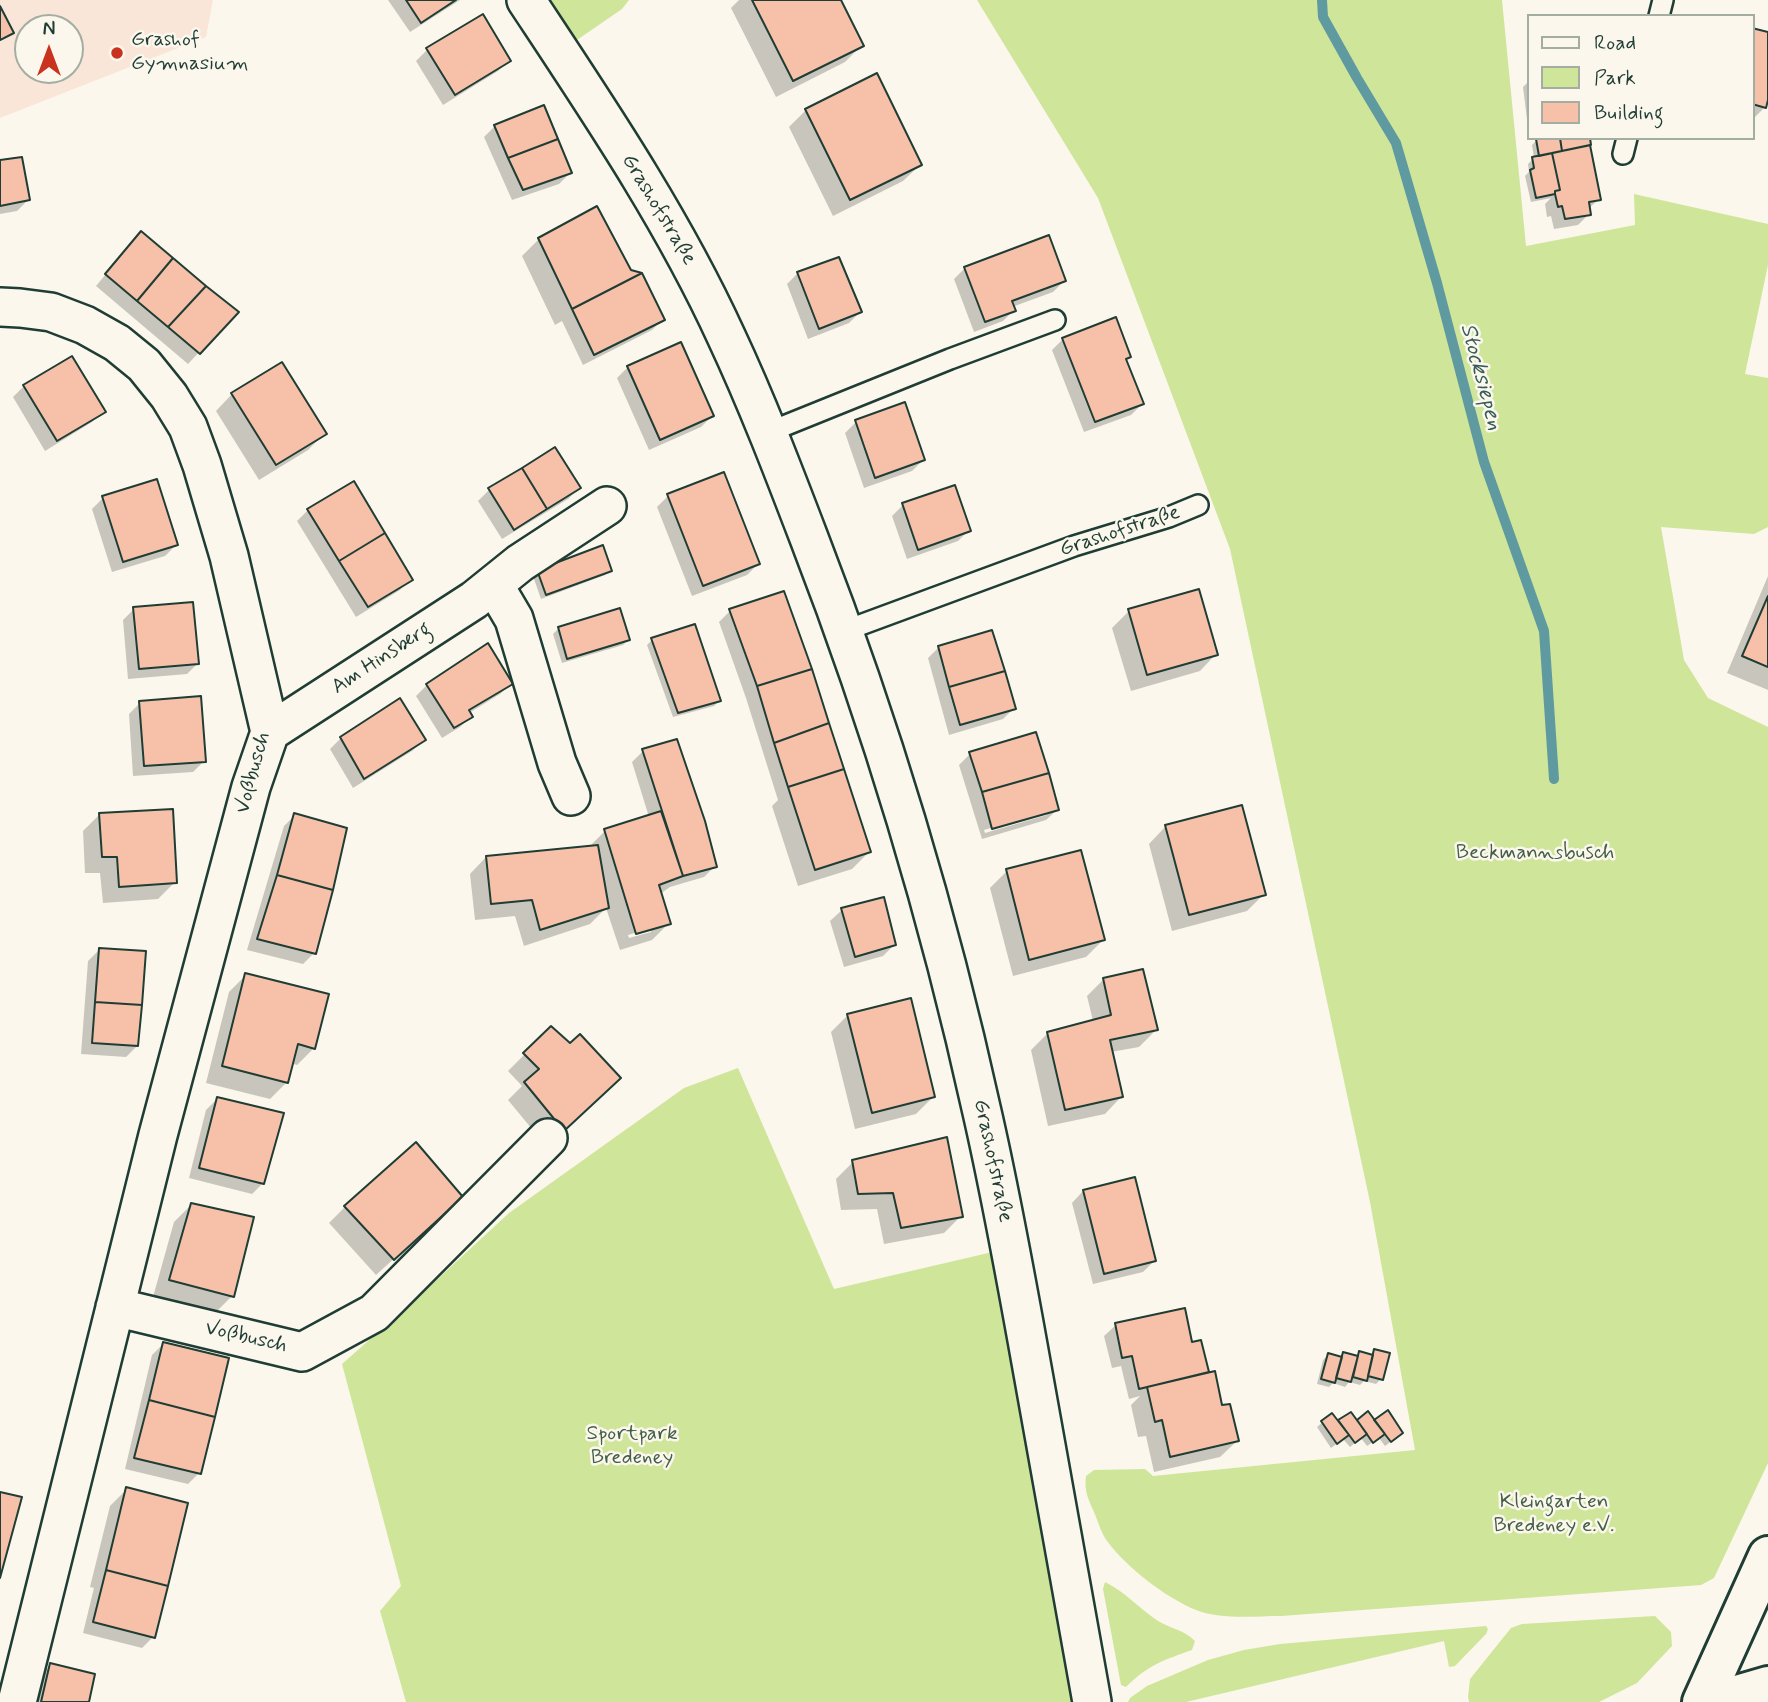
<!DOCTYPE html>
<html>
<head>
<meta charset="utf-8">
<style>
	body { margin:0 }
	#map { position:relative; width:1768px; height:1702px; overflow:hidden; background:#fbf7ec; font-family:Mynerve,sans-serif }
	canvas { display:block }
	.legend { position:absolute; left:1527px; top:14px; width:228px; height:126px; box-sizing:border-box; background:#fbf7ec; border:2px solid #a3ada2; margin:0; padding:9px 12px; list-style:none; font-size:21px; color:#1f3d34 }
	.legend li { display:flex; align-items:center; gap:14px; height:35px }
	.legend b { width:35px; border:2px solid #a3ada2 }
	.north { position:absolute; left:14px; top:14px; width:70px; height:70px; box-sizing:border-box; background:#fbf7ec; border:2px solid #a3ada2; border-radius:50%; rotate:0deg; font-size:19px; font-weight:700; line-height:28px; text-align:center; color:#1f3d34 }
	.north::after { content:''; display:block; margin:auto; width:24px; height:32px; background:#c8321e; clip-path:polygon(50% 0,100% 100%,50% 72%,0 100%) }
</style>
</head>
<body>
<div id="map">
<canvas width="1768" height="1702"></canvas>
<ul class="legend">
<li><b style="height:9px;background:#fbf7ec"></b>Road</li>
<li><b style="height:19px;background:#cfe59a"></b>Park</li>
<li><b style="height:19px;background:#f6c0a9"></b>Building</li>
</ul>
<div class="north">N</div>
</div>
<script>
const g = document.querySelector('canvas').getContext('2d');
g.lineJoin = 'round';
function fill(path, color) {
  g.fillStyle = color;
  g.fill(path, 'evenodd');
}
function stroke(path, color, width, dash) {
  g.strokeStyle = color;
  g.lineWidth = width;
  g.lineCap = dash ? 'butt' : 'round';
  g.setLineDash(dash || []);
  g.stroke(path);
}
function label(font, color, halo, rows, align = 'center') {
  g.font = font + ' Mynerve,sans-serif';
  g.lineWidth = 5;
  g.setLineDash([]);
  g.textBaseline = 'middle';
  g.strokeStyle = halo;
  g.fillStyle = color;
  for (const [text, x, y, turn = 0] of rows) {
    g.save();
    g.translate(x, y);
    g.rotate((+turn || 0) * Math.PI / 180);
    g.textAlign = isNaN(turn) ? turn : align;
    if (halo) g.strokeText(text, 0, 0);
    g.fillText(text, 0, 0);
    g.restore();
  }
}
fill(new Path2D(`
	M0 0H213L206 37 0 118ZM28 28H70V70H28Z`), '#fae6d8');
fill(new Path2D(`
	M547 0H629L622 9 574 42Z
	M977 0H1502L1526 246 1635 225 1634 194 1768 224V265L1745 374 1768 378V527L1754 534 1661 527 1684 660 1708 698 1768 727V1463L1714 1578 1701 1585 1281 1616C1254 1616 1222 1620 1196 1610 1165 1597 1127 1568 1107 1541 1101 1533 1098 1521 1094 1512 1088 1499 1084 1490 1086 1476L1094 1470 1145 1469 1153 1476 1415 1450 1370 1202 1230 549 1098 198Z
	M738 1068 834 1289 1001 1250 1091 1702H406L380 1611 401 1586 342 1364 417 1298 509 1213 684 1088Z
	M1105 1582C1124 1591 1138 1607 1155 1619 1169 1629 1182 1628 1195 1641L1192 1650C1164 1660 1148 1665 1126 1687L1121 1685 1103 1589Z
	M1655 1616 1671 1632 1672 1646 1637 1683 1599 1702H1469L1468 1697 1470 1679 1511 1628 1522 1624Z
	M1486 1626 1488 1629 1486 1634 1455 1666 1449 1667 1444 1641 1186 1702H1128L1130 1698 1147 1686 1208 1660 1244 1650 1280 1644Z`), '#cfe59a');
fill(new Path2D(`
	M388 0H460L410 32Z
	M739 0H839L862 45 845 62 776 97 731 8Z
	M482 17 509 60 498 71 443 105 416 61 427 50Z
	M1752 30 1768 34V92L1765 107 1754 118 1752 117Z
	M1528 82V127L1523 87Z
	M806 110 920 165 903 181 833 216 789 127Z
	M495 126 570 173 559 184 512 200 484 137Z
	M1550 138H1588L1599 199 1588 209 1589 214 1578 225 1554 229 1551 216 1547 217 1545 204 1551 198 1531 202 1525 176 1529 172 1528 164 1534 158 1532 145 1537 140Z
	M0 162 28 200 17 211 0 214Z
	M539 239 630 271 663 319 652 330 583 365 562 321 555 325 522 256Z
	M130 245 236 313 188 364 96 286Z
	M965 268 1064 281 1053 292 1012 307 1014 310 1003 321 974 332 954 279Z
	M798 273 860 312 849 323 808 339 787 284Z
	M1063 339 1129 356 1125 360 1142 404 1131 415 1084 432 1052 350Z
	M628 367 712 416 701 427 649 450 617 378Z
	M24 386 103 411 92 422 45 451 13 397Z
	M232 394 325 433 308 450 259 480 216 411Z
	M904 405 923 460 912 471 864 488 845 433 856 422Z
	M579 488 568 499 502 539 478 501 489 490Z
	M668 496 758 564 747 575 692 596 657 507Z
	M103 498 176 545 165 556 112 572 92 509Z
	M903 505 969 530 958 541 907 559 892 516Z
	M308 510 410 579 400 590 356 617 297 521Z
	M610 570 605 575 541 599 533 576 538 571Z
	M1768 576V690L1727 673Z
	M134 609 198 663 187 674 128 679 123 620Z
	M619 610 628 640 623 645 562 663 553 634 558 629Z
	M730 611 869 852 852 869 798 886 772 806 778 800 746 698 719 622Z
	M1129 611 1216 654 1200 671 1131 691 1112 628Z
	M652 640 719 701 714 706 673 717 647 645Z
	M939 647 1014 708 1003 719 949 735 928 658Z
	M511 683 500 694 469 713 471 716 460 727 442 738 416 696 427 685Z
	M140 703 204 761 193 772 133 776 129 714Z
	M341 738 423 740 412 751 353 788 330 749Z
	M643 751 715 866 704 877 670 887 660 894 669 923 652 940 620 950 606 908 590 924 524 946 515 916 475 920 470 874 486 857 588 848 605 831 649 817 632 762ZM651 928V932L629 938 628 935Z
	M970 754 1058 809 1046 820 982 839 959 765ZM1047 812V815L985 833 984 830Z
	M1240 807 1264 894 1247 911 1172 931 1149 844 1165 827Z
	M100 814 175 882 158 899 103 903 100 873H85L83 831Z
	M295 815 314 953 303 964 247 950 284 826Z
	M1007 871 1103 940 1086 957 1013 976 990 888Z
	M842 910 894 945 883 956 844 967 830 921Z
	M100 949 137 1046 126 1057 81 1054 88 961Z
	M246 975 314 1048 297 1065 291 1063 287 1082 270 1099 206 1083 229 992Z
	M1104 979 1156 1030 1139 1047 1111 1052 1121 1097 1105 1114 1048 1126 1031 1050 1047 1034 1093 1021 1087 996Z
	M848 1015 933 1097 916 1114 855 1129 831 1032Z
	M551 1028 570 1045 619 1078 546 1146 508 1100 522 1086 508 1071Z
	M217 1099 263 1183 252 1194 189 1178 206 1110Z
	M853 1162 961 1216 944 1233 884 1244 877 1209 841 1210 836 1179Z
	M1083 1191 1154 1261 1143 1272 1093 1284 1072 1203Z
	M191 1205 232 1296 216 1312 153 1297 174 1222Z
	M345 1207 444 1213 376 1275 329 1223Z
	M1116 1325 1191 1344 1207 1372 1203 1376 1221 1407 1237 1441 1220 1457 1154 1472 1146 1436 1138 1437 1131 1405 1140 1396 1129 1399 1121 1366 1112 1368 1104 1336Z
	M163 1344 199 1473 188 1484 125 1469 152 1355Z
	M1375 1351 1381 1379 1376 1384 1364 1381 1360 1385 1349 1382 1345 1387 1333 1383 1329 1387 1317 1384 1323 1360 1328 1355 1340 1358 1344 1354 1356 1357 1360 1353 1370 1356Z
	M1368 1413 1374 1422 1396 1438 1385 1446 1379 1438 1367 1446 1361 1438 1350 1447 1343 1439 1331 1448 1317 1427 1331 1415 1337 1423 1350 1414 1356 1422Z
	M127 1489 153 1637 142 1648 83 1633 94 1588 90 1587 110 1506Z
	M51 1665 87 1702H34L40 1676Z`), '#0003');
stroke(new Path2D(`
	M1322 0 1323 17 1357 78 1396 143 1437 283 1484 462 1544 631 1554 779`), '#5f9aa1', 10);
const building = new Path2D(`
	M406 0H456L421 23Z
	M752 0H841L864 46 793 81Z
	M0 6 14 33 0 40Z
	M483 14 511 61 455 95 426 48Z
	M1752 28 1768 32V100L1766 108 1752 104Z
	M877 73 922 165 850 200 805 109Z
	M544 105 558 139 508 158 494 125Z
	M1560 138H1590L1591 145 1562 151Z
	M1560 138 1562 151 1539 156 1536 139Z
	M558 139 572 173 523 190 508 158Z
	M1590 145 1601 200 1589 202 1591 215 1565 219 1562 206 1558 207 1555 194V191L1560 190 1552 153Z
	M1552 153 1560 190 1555 191V194L1536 198 1530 170 1534 168 1532 157Z
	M22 157 30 200 0 206V160Z
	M597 206 631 270 642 273 572 309 538 238Z
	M141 231 173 258 137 301 105 274Z
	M1049 235 1066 281 1012 301 1016 311 985 322 964 267Z
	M839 257 862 312 819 329 797 272Z
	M173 258 206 286 168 327 137 301Z
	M642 273 665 320 594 355 572 309Z
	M206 286 239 312 200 354 168 327Z
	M1116 317 1131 357 1126 359 1144 404 1095 422 1062 338Z
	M681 342 714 416 660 440 627 366Z
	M72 356 106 412 57 441 23 385Z
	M282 362 327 434 276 465 231 393Z
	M905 402 925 460 875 478 855 420Z
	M555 447 581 488 547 509 522 468Z
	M522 468 547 509 514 530 488 488Z
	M724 472 760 564 703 586 667 494Z
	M157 479 178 545 123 562 102 496Z
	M354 481 385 533 339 561 307 509Z
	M955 485 971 531 918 550 902 503Z
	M385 533 413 580 368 607 339 561Z
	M603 545 612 571 546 595 537 570Z
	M1199 589 1218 655 1147 675 1128 609Z
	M784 591 812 669 757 686 729 609Z
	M1768 596V667L1742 656Z
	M193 602 199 664 139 669 133 607Z
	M620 608 630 640 567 659 558 627Z
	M695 624 721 701 678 713 651 638Z
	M992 630 1005 671 949 687 938 646Z
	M488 643 513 684 469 710 473 717 454 728 426 684Z
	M812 669 829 723 774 743 757 686Z
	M1005 671 1016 709 960 725 949 687Z
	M201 696 206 762 144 766 139 701Z
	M400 698 426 740 364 779 340 737Z
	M829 723 844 769 788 787 774 743Z
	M1036 732 1049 773 982 792 969 752Z
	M677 739 705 821 717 867 683 876 642 749Z
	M844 769 871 852 815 870 788 787Z
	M1049 773 1059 810 992 829 982 792Z
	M1242 805 1266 895 1189 915 1165 825Z
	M173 809 177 883 119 887 117 857H102L99 813Z
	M661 811 683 876 659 885 671 924 636 934 604 829Z
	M294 813 347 828 333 890 277 875Z
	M598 845 609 908 540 930 532 900 491 904 486 856Z
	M1081 850 1105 940 1029 960 1006 869Z
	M277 875 333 890 316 954 257 939Z
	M884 897 896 945 855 957 841 908Z
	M99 948 146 951 142 1005 95 1002Z
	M1143 969 1158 1030 1110 1040 1123 1097 1065 1110 1047 1032 1111 1015 1103 978Z
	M245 973 329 994 315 1049 298 1044 288 1083 222 1066Z
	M911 998 935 1097 872 1113 847 1014Z
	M95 1002 142 1005 138 1046 92 1043Z
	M551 1026 570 1043 580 1034 621 1078 564 1131 524 1082 539 1069 523 1053Z
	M217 1097 284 1113 264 1184 199 1168Z
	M947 1137 963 1217 901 1228 893 1193 858 1194 852 1160Z
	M416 1142 463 1197 394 1260 344 1206Z
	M1135 1177 1156 1261 1104 1274 1083 1190Z
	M191 1203 254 1217 234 1297 169 1280Z
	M1185 1308 1192 1342 1201 1340 1209 1372 1139 1389 1132 1356 1122 1358 1115 1323Z
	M163 1342 229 1358 215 1417 149 1400Z
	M1374 1349 1390 1353 1383 1380 1368 1376Z
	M1359 1351 1373 1355 1367 1381 1353 1377Z
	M1343 1352 1358 1356 1351 1382 1336 1378Z
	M1328 1353 1342 1357 1335 1383 1321 1379Z
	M1215 1371 1222 1405 1230 1404 1239 1441 1170 1457 1162 1420 1155 1422 1147 1387Z
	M149 1400 215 1417 201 1474 134 1458Z
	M1388 1410 1403 1433 1391 1442 1374 1420Z
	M1368 1411 1385 1434 1373 1443 1357 1420Z
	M1351 1412 1367 1434 1355 1443 1338 1420Z
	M1332 1413 1349 1435 1337 1444 1321 1421Z
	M126 1487 188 1503 168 1586 106 1570Z
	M0 1492 22 1497 0 1578Z
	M106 1570 168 1586 155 1638 93 1622Z
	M50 1663 95 1674 89 1702H41Z`);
fill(building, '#f6c0a9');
stroke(building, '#1f3d34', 2);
const lane = new Path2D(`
	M1659 16 1663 0
	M1623 154 1627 138
	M769 432 950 359 1055 320
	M844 631 1074 546 1169 517 1198 505`);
const street = new Path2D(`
	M526 0C598 109 672 218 726 336 757 402 783 470 809 538 881 724 939 917 982 1112 1001 1195 1016 1278 1031 1362 1051 1475 1072 1589 1092 1702
	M0 307 20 308 51 312 85 325 117 343 144 365 169 396 188 427 202 465 229 556 270 732 251 787 158 1135 17 1702
	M494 585 514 619 557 763 571 796
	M270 732 474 600 520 563 607 506
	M115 1307 302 1352 374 1313 548 1138`);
const secondary = new Path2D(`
	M1713 1702 1768 1686`);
const primary = new Path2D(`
	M1702 1702 1768 1556`);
stroke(lane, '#1f3d34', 24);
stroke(street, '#1f3d34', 42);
stroke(secondary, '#1f3d34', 44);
stroke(primary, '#1f3d34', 44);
stroke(lane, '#fbf7ec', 19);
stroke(street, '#fbf7ec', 37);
stroke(secondary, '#fbf7ec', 38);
stroke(primary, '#fbf7ec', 38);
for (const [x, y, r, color] of [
	[117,53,7,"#c8321e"]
]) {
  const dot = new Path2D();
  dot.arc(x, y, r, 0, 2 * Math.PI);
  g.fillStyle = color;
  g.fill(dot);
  stroke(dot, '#fbf7ec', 2.5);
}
label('21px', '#1f3d34', '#fbf7ec', [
	["Grashof",131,41],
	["Gymnasium",131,65]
], 'left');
label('21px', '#1f3d34', '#fbf7ec', [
	["Grashofstraße",658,210,59],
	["Grashofstraße",1120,532,-18],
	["Am Hinsberg",382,659,-33],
	["Voßbusch",254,773,-75],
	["Grashofstraße",992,1161,78],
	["Voßbusch",246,1338,13]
]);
label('21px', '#425f48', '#fbf7ec', [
	["Beckmannsbusch",1535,854],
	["Sportpark",632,1435],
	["Bredeney",632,1459],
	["Kleingarten",1554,1503],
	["Bredeney e.V.",1554,1527]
]);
label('italic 23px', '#345c58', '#fbf7ec', [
	["Stocksiepen",1480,377,75]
]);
</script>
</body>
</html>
